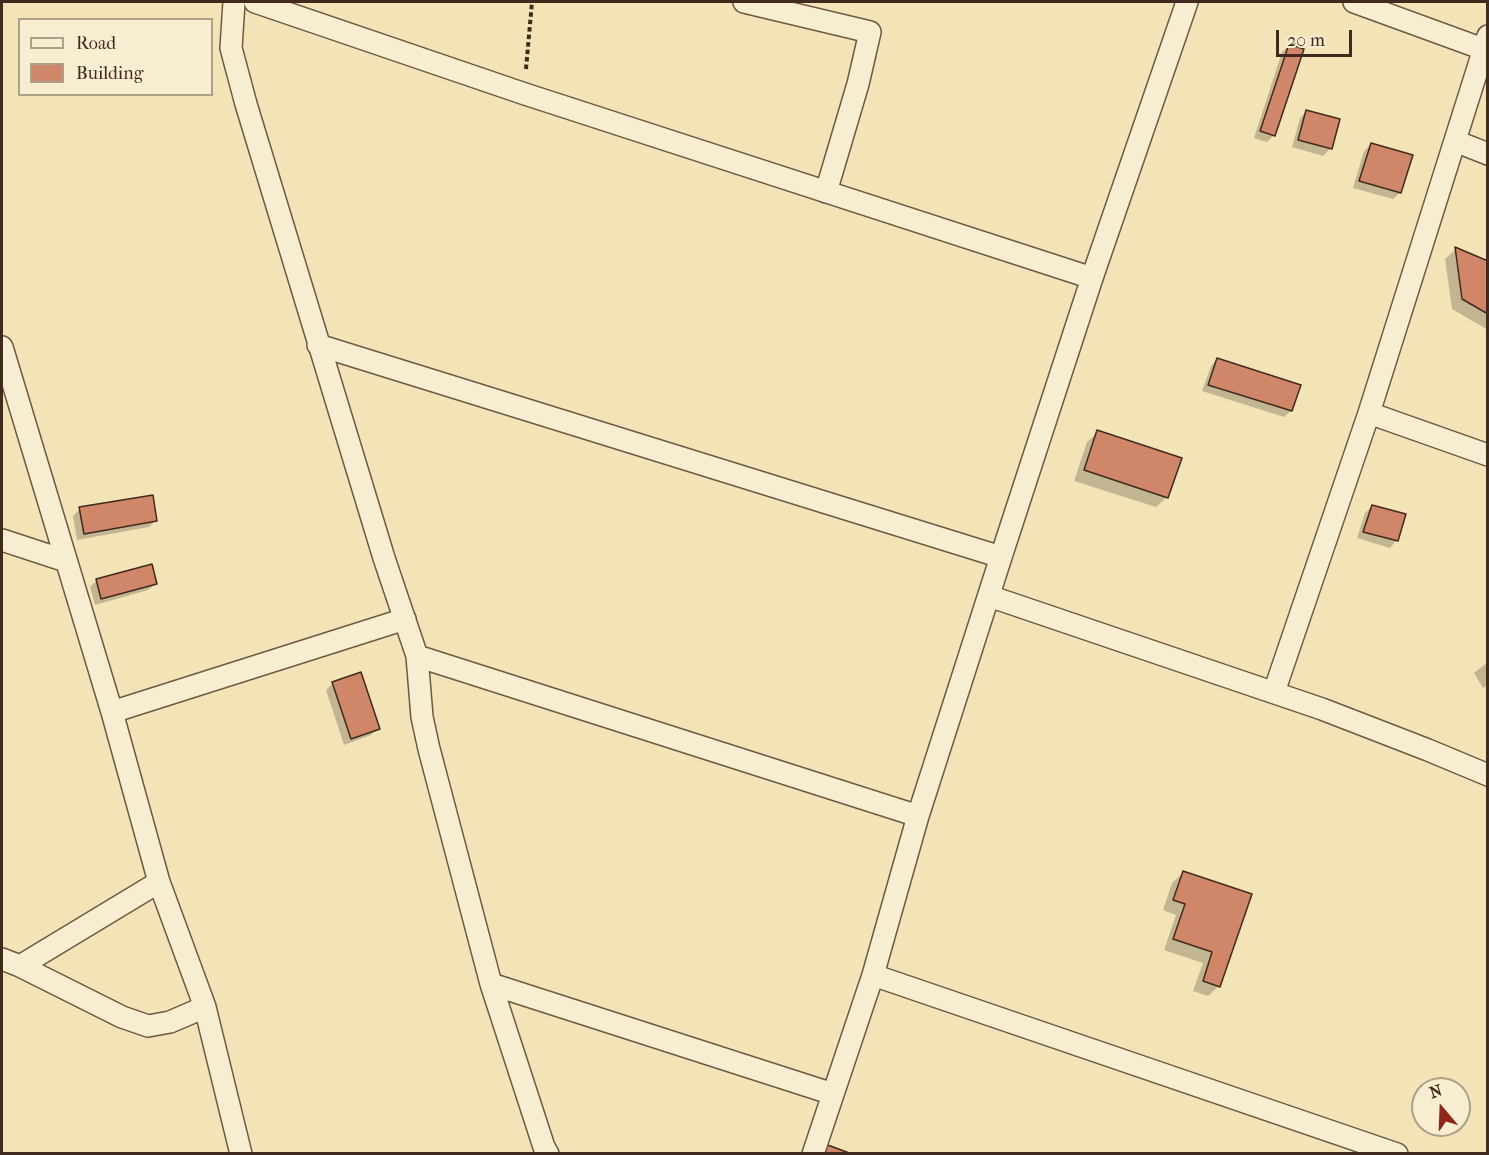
<!DOCTYPE html>
<html>
<head>
<meta charset="utf-8">
<style>
	body { margin:0 }
	#map { position:relative; width:1489px; height:1155px; overflow:hidden; background:#f3e4b7; font-family:"IM FELL French Canon",serif }
	canvas { display:block }
	.frame { position:absolute; inset:0; border:3px solid #42291e; pointer-events:none }
	.legend { position:absolute; left:18px; top:18px; width:195px; height:78px; box-sizing:border-box; background:#f7edd0; border:2px solid #af9f89; margin:0; padding:8px 10px; list-style:none; font-size:18px; color:#42291e }
	.legend li { display:flex; align-items:center; gap:12px; height:30px }
	.legend b { width:30px; border:2px solid #af9f89 }
	.north { position:absolute; left:1411px; top:1077px; width:60px; height:60px; box-sizing:border-box; background:#f7edd0; border:2px solid #af9f89; border-radius:50%; rotate:341deg; font-size:16px; font-weight:700; line-height:24px; text-align:center; color:#42291e }
	.north::after { content:''; display:block; margin:auto; width:21px; height:27px; background:#8f2418; clip-path:polygon(50% 0,100% 100%,50% 72%,0 100%) }
	.scale { position:absolute; left:1276px; top:30px; width:76px; height:27px; box-sizing:border-box; border:3px solid #42291e; border-top:0; padding-left:8px; font-size:18px; line-height:21px; white-space:nowrap; color:#42291e; -webkit-text-stroke:4px #f7edd0; paint-order:stroke }
</style>
</head>
<body>
<div id="map">
<canvas width="1489" height="1155"></canvas>
<div class="frame"></div>
<ul class="legend">
<li><b style="height:8px;background:#f7edd0"></b>Road</li>
<li><b style="height:16px;background:#cf8669"></b>Building</li>
</ul>
<div class="north">N</div>
<div class="scale">20 m</div>
</div>
<script>
const g = document.querySelector('canvas').getContext('2d');
g.lineJoin = 'round';
function fill(path, color) {
  g.fillStyle = color;
  g.fill(path, 'evenodd');
}
function stroke(path, color, width, dash) {
  g.strokeStyle = color;
  g.lineWidth = width;
  g.lineCap = dash ? 'butt' : 'round';
  g.setLineDash(dash || []);
  g.stroke(path);
}
fill(new Path2D(`
	M1289 45 1274 135 1267 142 1254 138 1282 52Z
	M1307 111 1339 120 1330 149 1323 156 1292 147 1300 118Z
	M1371 144 1400 193 1393 199 1353 188 1364 151Z
	M1456 249 1488 262V330L1452 309 1445 259Z
	M1217 359 1291 411 1284 417 1202 391 1211 366Z
	M1098 432 1167 497 1156 507 1074 481 1087 442Z
	M1372 506 1404 515 1396 541 1390 548 1357 538 1365 513Z
	M80 509 156 520 149 527 77 540 73 516Z
	M97 580 155 584 148 590 95 605 90 587Z
	M1488 662V685L1483 688 1474 673Z
	M360 674 378 728 371 735 344 745 326 690 332 684Z
	M1183 873 1250 895 1219 986 1208 996 1193 991 1203 963 1164 950 1176 915 1163 910 1172 883Z`), '#0003');
const building = new Path2D(`
	M1289 44 1304 49 1275 136 1260 131Z
	M1306 110 1340 119 1332 149 1298 140Z
	M1371 143 1413 155 1401 193 1359 181Z
	M1455 247 1488 261V314L1462 299Z
	M1217 358 1301 385 1292 411 1208 385Z
	M1097 430 1182 458 1168 498 1084 470Z
	M153 495 157 521 84 534 79 507Z
	M1372 505 1406 514 1398 541 1363 532Z
	M152 564 157 584 101 599 96 579Z
	M361 672 380 729 351 739 332 682Z
	M1183 871 1252 894 1220 987 1203 981 1212 952 1173 939 1185 904 1173 900Z
	M825 1144 852 1154H821Z`);
fill(building, '#cf8669');
stroke(building, '#42291e', 1.5);
const minor = new Path2D(`
	M234 2 231 48 246 104 384 558 417 656 422 717 429 749 491 984 544 1147 548 1154
	M255 2 525 94 1092 278
	M744 2 870 32 858 84 826 192
	M1354 2 1483 49
	M1455 141 1488 154
	M318 345 1001 557
	M2 347 112 712 159 882 205 1007 241 1154
	M1369 413 1488 455
	M2 540 66 561
	M989 596 1322 709 1428 750 1488 775
	M417 656 918 816
	M1274 692 1369 413 1488 36
	M112 712 405 619
	M2 959 20 966 122 1017 148 1026 170 1022 205 1007
	M20 966 159 882
	M873 975 1397 1154
	M491 984 833 1094
	M813 1154 873 975 918 816 1001 557 1092 278 1187 2`);
stroke(minor, '#6e5844', 24);
stroke(new Path2D(`
	M526 69 532 2`), '#42291e', 4, [4.5, 3]);
stroke(minor, '#f7edd0', 21);
</script>
</body>
</html>
